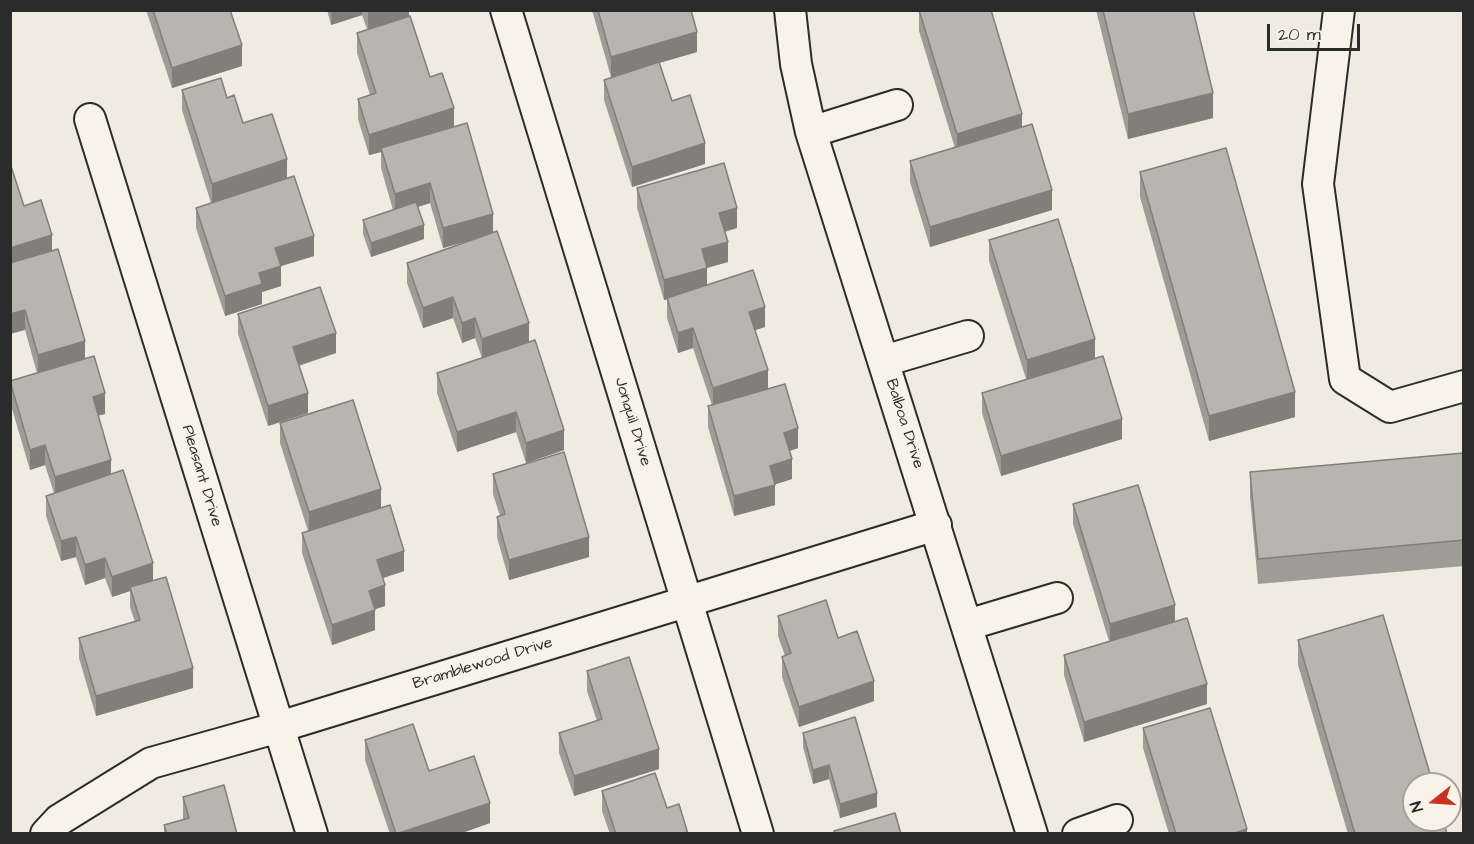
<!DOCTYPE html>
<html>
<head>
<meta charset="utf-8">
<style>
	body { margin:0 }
	#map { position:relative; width:1474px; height:844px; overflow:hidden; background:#efebe0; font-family:"Architects Daughter",sans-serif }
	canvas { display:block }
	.frame { position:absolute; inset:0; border:12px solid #2b2b2b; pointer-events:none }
	.north { position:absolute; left:1402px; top:772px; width:60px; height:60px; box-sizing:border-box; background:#f7f3e8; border:2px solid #a5a39c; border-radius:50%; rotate:253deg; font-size:16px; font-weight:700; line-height:24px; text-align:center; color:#2b2b2b }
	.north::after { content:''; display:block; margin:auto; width:21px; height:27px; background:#c8321e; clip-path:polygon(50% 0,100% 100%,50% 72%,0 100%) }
	.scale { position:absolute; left:1267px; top:24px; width:93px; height:27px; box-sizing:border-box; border:3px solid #2b2b2b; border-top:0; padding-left:8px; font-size:18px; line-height:21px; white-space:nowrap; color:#2b2b2b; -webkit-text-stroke:4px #f7f3e8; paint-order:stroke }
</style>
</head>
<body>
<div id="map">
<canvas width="1474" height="844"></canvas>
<div class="frame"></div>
<div class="north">N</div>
<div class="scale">20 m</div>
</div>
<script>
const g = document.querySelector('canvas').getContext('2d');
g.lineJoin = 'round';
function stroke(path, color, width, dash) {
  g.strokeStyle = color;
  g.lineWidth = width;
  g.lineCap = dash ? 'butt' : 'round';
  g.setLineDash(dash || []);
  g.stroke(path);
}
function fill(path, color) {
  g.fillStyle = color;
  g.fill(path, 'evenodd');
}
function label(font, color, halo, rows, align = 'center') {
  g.font = font + ' "Architects Daughter",sans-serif';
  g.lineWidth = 6;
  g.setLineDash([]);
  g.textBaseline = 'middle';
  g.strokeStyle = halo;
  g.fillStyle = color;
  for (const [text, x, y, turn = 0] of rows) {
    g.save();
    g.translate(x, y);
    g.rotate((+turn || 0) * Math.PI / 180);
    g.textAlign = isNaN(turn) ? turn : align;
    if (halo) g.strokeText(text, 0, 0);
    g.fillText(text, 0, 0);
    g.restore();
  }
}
const minor = new Path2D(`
	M506 10 758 834
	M790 10 796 64 811 132 1032 834
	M1339 10 1318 184 1345 379 1390 407 1464 386
	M90 119 312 834
	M811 132 897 105
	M884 361 968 336
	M967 625 1057 598
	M46 834 59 820 151 763 279 727 936 525
	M1078 834 1117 820`);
stroke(minor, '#2b2b2b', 34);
stroke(minor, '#f7f3e8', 30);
fill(new Path2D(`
	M146 10H230L242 66 172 88Z
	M327 10H409V16L430 77 454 127 493 233 564 450 526 463 516 432 457 452 437 393V373L482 358 475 338 462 343 453 318 423 328 407 283V263L471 240 443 248 430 203 418 207 424 239 371 257 363 234V220L393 210 381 168V152L369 155 358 119V99L370 95 357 53V33L367 29 362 15 331 25Z
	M592 10H691L697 52 659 63 672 101 705 164 632 187 604 100V80L611 77Z
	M919 10 1022 127 1052 210 930 247 910 182V161L955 148 919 31Z
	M1096 10H1193L1213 118 1128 139Z
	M182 90 227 98 243 123 287 178 314 256 281 266V286L262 292V304L225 316 196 228V208L211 203 182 110Z
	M1140 172 1295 417 1209 441 1140 197Z
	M637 188 737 228 725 232 728 262 707 268V285L765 327 755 330 768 389 798 448 789 451 792 479 775 484V505L734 516 708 427V406L712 405 693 348 678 353 667 318V299L664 300 637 208Z
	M24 206 52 251 85 359 105 414 98 415 111 474 153 581 193 688 96 716 79 658V638L135 622 130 607V591L112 597 105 578 85 585 76 557 61 561 46 516V496L54 493 45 465 30 470 10 402V381L37 373 25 330Z
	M989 240 1095 358 1122 439 1001 476 982 413V393L1026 379 989 261Z
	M238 314 336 353 299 366 308 413 268 426 238 334Z
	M280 423 381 508 404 571 383 578 385 606 375 609V630L332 645 302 553V533L308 531 280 443Z
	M1464 453V566L1258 584 1250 497V472Z
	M493 474 589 557 509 580 497 537V517L500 516 493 494Z
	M1073 504 1175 621 1207 704 1084 742 1064 675V655L1109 641 1073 524Z
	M778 616 838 638 874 701 799 727 782 677V657L785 656 778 636Z
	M1298 640 1447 834H1348L1298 665Z
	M587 671 659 769 574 796 559 753V733L597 721 587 691Z
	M1143 728 1247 834H1169L1143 748Z
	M803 733 877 807 840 818 829 779 813 784 803 747Z
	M365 740 429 771 490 823 459 834H390L365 760Z
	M602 791 667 808 688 834H610L602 811Z
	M183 797 237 834H164V825L183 820Z`), '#9e9c96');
fill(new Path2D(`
	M331 10H362V15L331 25Z
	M373 10H409V19L368 32V12Z
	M697 32V52L611 77V57Z
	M242 45V66L172 88V68Z
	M1213 93V118L1128 139V114Z
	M454 108V128L381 148V152L369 155V135Z
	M1022 114V134L957 154V134Z
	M705 143V164L632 187V167Z
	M287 159V179L212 204V184Z
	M430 183V203L395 214V194Z
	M1052 190V210L930 247V227Z
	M737 208V228L719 233V213Z
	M493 214V234L443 248V228Z
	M424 225V239L371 257V243Z
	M52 235V255L10 268V248Z
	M314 236V256L281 266V286L262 292V304L225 316V296L275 248Z
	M728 242V262L702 269V249Z
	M707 268V288L664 300V280Z
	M453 297V318L423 328V308Z
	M765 307V327L749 332V312Z
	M25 310V330L10 334V314Z
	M475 318V338L462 343V323Z
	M529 323V343L482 359V339Z
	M693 328V348L678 353V333Z
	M336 333V353L293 367V347Z
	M1095 339V359L1027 380V360Z
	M85 341V361L38 375V355Z
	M768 370V390L713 408V388Z
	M1295 392V417L1209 441V416Z
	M105 393V414L93 417V397Z
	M308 393V413L268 426V406Z
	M516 412V432L457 452V432Z
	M1122 419V439L1001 476V456Z
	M798 428V448L784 453V433Z
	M564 430V450L526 463V443Z
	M45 445V465L30 470V450Z
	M792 459V479L770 486V466Z
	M111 460V480L55 497V477Z
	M775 485V505L734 516V496Z
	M381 489V509L309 532V512Z
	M76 537V557L61 561V541Z
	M589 537V557L509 580V560Z
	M404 551V571L377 580V560Z
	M105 558V578L85 585V565Z
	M153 563V583L130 587V591L112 597V577Z
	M385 585V606L369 611V591Z
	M1175 605V625L1110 644V624Z
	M375 610V630L332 645V625Z
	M193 668V688L96 716V696Z
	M874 681V701L799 727V707Z
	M1207 684V704L1084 742V722Z
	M659 749V769L574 796V776Z
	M829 765V779L813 784V770Z
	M877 793V807L840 818V804Z
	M490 803V823L459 834H398Z
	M1247 829V834H1232Z`), '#817f7a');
const building = new Path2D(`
	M153 10H230L242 45 172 68Z
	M598 10H691L697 32 611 57Z
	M919 10H991L1022 114 957 134Z
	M1103 10H1193L1213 93 1128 114Z
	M410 16 430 77 442 73 454 108 369 135 358 99 376 93 357 33Z
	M659 62 672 101 690 95 705 143 632 167 604 80Z
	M221 78 227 98 234 95 243 123 272 114 287 159 212 184 182 90Z
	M467 123 493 214 443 228 430 183 395 194 381 148Z
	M1032 124 1052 190 930 227 910 161Z
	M1226 148 1295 392 1209 416 1140 172Z
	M10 163 24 206 41 200 52 235 10 248Z
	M724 163 737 208 719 213 728 242 702 249 707 268 664 280 637 188Z
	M294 176 314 236 275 248 281 266 259 273 262 284 225 296 196 208Z
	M416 202 424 225 371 243 363 220Z
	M1058 219 1095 339 1027 360 989 240Z
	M497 231 529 323 482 339 475 318 462 323 453 297 423 308 407 263Z
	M58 249 85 341 38 355 25 310 10 314V263Z
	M753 270 765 307 749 312 768 370 713 388 693 328 678 333 667 298Z
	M320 287 336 333 293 347 308 393 268 406 238 314Z
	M535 340 564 430 526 443 516 412 457 432 437 373Z
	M94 356 105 393 93 397 111 460 55 477 45 445 30 450 10 381Z
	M1103 356 1122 419 1001 456 982 393Z
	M785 384 798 428 784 433 792 459 770 466 775 485 734 496 708 406Z
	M353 400 381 489 309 512 280 423Z
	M564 452 589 537 509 560 497 517 505 514 493 474Z
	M1464 453V540L1258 559 1250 472Z
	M123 470 153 563 112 577 105 558 85 565 76 537 61 541 46 496Z
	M1138 485 1175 605 1110 624 1073 504Z
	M390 505 404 551 377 560 385 585 369 591 375 610 332 625 302 533Z
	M166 577 193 668 96 696 79 638 140 620 130 587Z
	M826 600 838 638 857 631 874 681 799 707 782 657 791 653 778 616Z
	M1383 615 1433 784H1414V820H1443L1447 834H1355L1298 640Z
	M1187 618 1207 684 1084 722 1064 655Z
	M629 657 659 749 574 776 559 733 602 719 587 671Z
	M1210 708 1247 829 1232 834H1176L1143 728Z
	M855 717 877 793 840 804 829 765 813 770 803 733Z
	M413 724 429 771 474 756 490 803 396 834 365 740Z
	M655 773 667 808 679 804 688 834H616L602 791Z
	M224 785 237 834H167L164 825 189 818 183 797Z
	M895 813 901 834H835L834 831Z`);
fill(building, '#b8b5ae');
stroke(building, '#817f7a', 1.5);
label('16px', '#2b2b2b', '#f7f3e8', [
	["Jonquil Drive",632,422,73],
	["Balboa Drive",904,424,72],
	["Pleasant Drive",201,476,73],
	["Bramblewood Drive",483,664,-17]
]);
</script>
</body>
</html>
